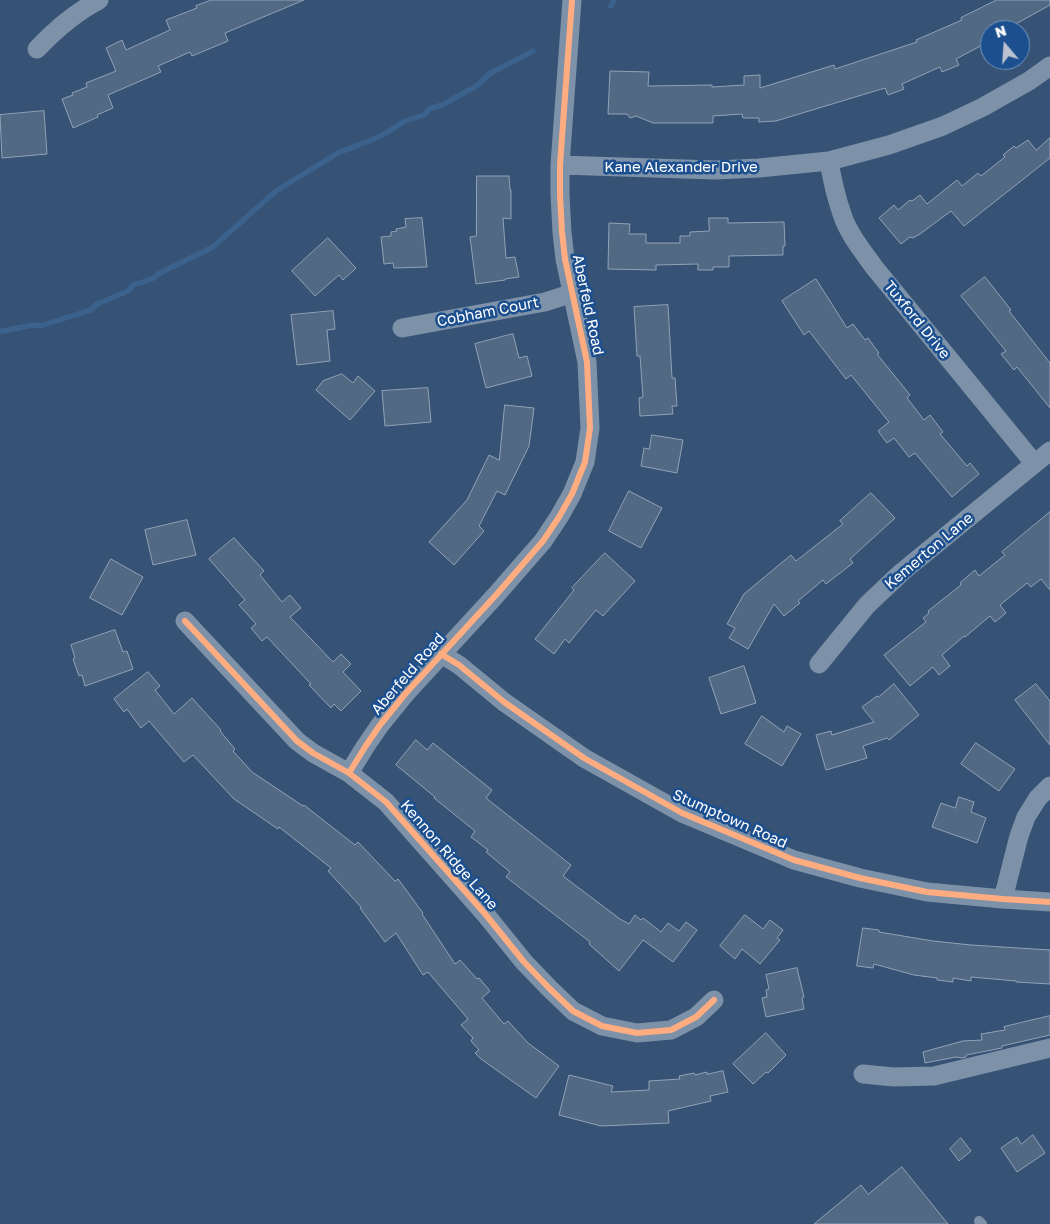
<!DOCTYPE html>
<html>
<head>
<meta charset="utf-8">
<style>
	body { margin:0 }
	#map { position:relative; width:1050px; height:1224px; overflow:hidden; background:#365274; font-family:"Golos Text",sans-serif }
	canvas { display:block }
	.north { position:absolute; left:980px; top:20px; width:50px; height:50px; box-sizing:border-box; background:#1b4f8f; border:1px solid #7695bc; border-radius:50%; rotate:342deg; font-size:14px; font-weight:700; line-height:20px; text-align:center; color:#fff }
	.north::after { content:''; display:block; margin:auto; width:18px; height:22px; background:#b9c2ce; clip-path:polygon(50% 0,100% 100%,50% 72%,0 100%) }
</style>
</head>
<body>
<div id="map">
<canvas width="1050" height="1224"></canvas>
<div class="north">N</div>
</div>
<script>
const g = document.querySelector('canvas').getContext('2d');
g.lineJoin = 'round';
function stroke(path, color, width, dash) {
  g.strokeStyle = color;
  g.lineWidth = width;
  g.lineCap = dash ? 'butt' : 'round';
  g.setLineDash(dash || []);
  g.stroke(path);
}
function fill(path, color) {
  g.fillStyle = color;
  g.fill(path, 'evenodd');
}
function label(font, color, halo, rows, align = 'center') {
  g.font = font + ' "Golos Text",sans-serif';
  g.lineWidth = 5;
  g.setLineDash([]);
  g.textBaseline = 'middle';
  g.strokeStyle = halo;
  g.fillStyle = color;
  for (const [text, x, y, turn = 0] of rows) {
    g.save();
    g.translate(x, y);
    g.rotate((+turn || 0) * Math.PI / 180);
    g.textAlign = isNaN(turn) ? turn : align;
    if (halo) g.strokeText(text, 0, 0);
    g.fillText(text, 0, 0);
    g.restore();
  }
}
stroke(new Path2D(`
	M611 6 614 0
	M0 331H3L33 325 40 326 91 310 97 304 128 291 133 285 152 279 158 274 213 247 276 191 338 153 381 136 405 121 424 115 429 109 442 105 478 85 489 74 533 51`), '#3b618d', 5.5);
const building = new Path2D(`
	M212 0H304L225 33 228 41 192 56 190 52 158 66 161 72 108 95 113 108 97 115 98 117 73 128 62 99 73 95 72 93 87 87 86 83 116 71 106 48 122 40 126 50 170 30 166 20 197 8 196 6Z
	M997 0H1050V5L1014 25 1017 30H990V41L956 59 959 65 942 72 940 67 902 84 904 89 888 95 885 88 776 121 759 122V118H743L742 114 713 116V123H653L636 116 630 118 627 114H608L610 71 649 72 648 86 712 85V87L744 85V76L760 75V88L834 65 835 69 917 42 916 40 962 20 961 18Z
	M44 111 47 154 2 158 0 115Z
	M1050 138V158L964 226 951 211 920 234 913 238 910 237 901 244 879 218 894 205 898 210 910 200 912 201 920 195 927 204 957 180 962 186 978 173 981 176 1005 157 1003 155 1014 146 1016 148 1028 140 1036 150Z
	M477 176H509L510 190H511V219L503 218 506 258 515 257 519 277 505 279V280L476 284 470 237 476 236Z
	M422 218 427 267 394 268 393 263 384 264 381 237 391 236V232L397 231 396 229 406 227 405 219Z
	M709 218H728V223L784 222 785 246H783V255L729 256V267H713V270H698V264L656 265V270L608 269 609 223 630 224 629 234H646V243H680V236H690V232L709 231Z
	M328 238 356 268 343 280 339 275 315 296 292 271Z
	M985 277 1011 310 1009 311 1050 363V408L1017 367 1014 370 1001 354 1006 351 961 296Z
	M816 279 847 328 853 324 865 340 868 338 879 353 877 354 910 395 907 398 924 420 930 415 943 432 940 434 967 466 970 463 979 474 952 497 915 453 909 457 894 438 887 443 878 431 889 422 851 375 846 379 809 331 804 335 782 301Z
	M668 305 672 378H675L677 406H672L673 414 640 416 639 398 643 397 640 356H637L634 307Z
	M333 311 335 329 327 330 330 361 297 365 291 315Z
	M513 334 519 358 527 356 532 376 486 388 475 344Z
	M342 374 353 383 358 376 375 391 350 420 316 390 323 381Z
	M428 388 431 422 385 426 382 391Z
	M505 405 534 408 529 446 505 495 497 491 479 526 484 531 454 565 429 542 467 500 489 455 499 460Z
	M652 435 683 440 677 473 641 466 644 448 649 449Z
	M629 491 662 508 641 548 609 531Z
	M871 493 895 518 850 559 853 563 826 584 823 580 798 601 800 603 784 616 774 604 748 649 729 638 735 628 727 624 744 594 791 555 796 561 843 524 840 521Z
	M1050 512V590L1041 579 1031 587 1027 583 1000 605 1006 613 995 622 990 616 965 637 964 636 942 655 950 666 939 675 933 667 910 686 884 655 926 622 923 618 929 613 928 611 961 585 960 583 975 570 979 576 1005 555 1002 552Z
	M187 520 196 555 153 565 145 530Z
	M234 538 264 571 260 575 282 602 290 595 301 608 290 617 333 662 341 654 351 664 343 672 361 691 341 711 334 704 331 708 309 685 311 684 267 637 262 641 251 628 256 624 239 605 245 600 209 559Z
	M605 553 635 581 603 616 596 610 569 643 565 639 554 654 535 639 574 590 572 588Z
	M111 559 143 577 122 615 90 598Z
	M115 630 123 652 127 651 133 669 85 686 82 675 79 676 73 659 75 658 71 645Z
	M744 666 756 703 721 714 709 678Z
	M148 672 160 686 155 690 174 714 192 698 221 730 220 731 235 749 233 751 252 772 303 806 304 805 355 845 358 842 395 881 398 879 423 913 422 914 455 964 460 960 477 979 479 978 490 991 482 998 504 1024 508 1021 528 1043 559 1066 536 1098 481 1059 475 1053 479 1050 471 1041 473 1038 461 1025 468 1019 428 972 423 975 396 933 385 942 360 908 361 907 328 871 331 868 279 827 278 829 234 799 193 755 184 762 149 721 141 728 127 709 124 712 114 699Z
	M894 684 919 715 889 740 887 738 863 746 867 758 826 770 816 735 831 731 832 735 874 722 862 707 877 696 878 697Z
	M1036 684 1050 701V745L1015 700Z
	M762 716 784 732 787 726 801 734 782 766 745 744Z
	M416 740 427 750 433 743 492 790 486 798 571 865 563 876 620 919 629 924 635 915 641 920 643 918 661 932 668 923 679 931 686 922 697 930 673 962 643 940 619 971 589 944 590 942 506 877 510 872 486 852 488 850 471 837 475 831 434 798 435 797 396 765Z
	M976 743 1015 769 999 791 961 764Z
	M959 797 974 802 971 812 986 818 977 843 932 827 941 803 955 808Z
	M745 915 763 929 770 920 783 930 777 938 780 940 760 964 742 949 735 959 720 946Z
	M863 928 879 930V932L933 941 971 945 1050 950V984L1016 982V981L971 977V981L953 978V982L937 980V978L914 975 874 964 873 968 857 966Z
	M797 968 804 997 802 998 804 1009 766 1017 762 998 767 997 766 990 769 989 766 975Z
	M1050 1016V1035L1002 1046V1048L966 1055V1057L962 1058 956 1057 925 1063 923 1052 963 1041 982 1040 981 1034 1005 1030 1004 1027Z
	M766 1033 786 1055 768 1073 766 1072 753 1084 733 1064Z
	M723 1071 728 1092 710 1096 711 1101 668 1111 669 1123 601 1126 559 1115 569 1075 613 1086 611 1092 649 1090V1081L680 1079 679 1076 694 1073 695 1075 707 1072V1074Z
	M1033 1135 1045 1153 1017 1172 1001 1148 1017 1137 1021 1144Z
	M961 1138 971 1151 959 1161 950 1149Z
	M902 1167 948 1224H814L861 1185 868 1194Z`);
fill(building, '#526984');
stroke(building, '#92a2b6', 1);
stroke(new Path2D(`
	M979 1221 982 1224`), '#7d92a8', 10);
stroke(new Path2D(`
	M37 49C55 30 76 12 99 0
	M829 161C832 179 836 197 842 214 848 233 862 250 874 267L1034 463
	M560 165 715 170 759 168 829 161 889 145 943 126 983 107 1029 81 1050 66
	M402 328 545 302 573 293
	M185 621 297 741 313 753 349 773 386 802 486 915 524 962 549 988 573 1011 602 1026 637 1033 671 1030 696 1017 714 1000
	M441 654 459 665 504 702 584 758 682 813 794 860 860 878 927 892 1003 899 1050 902
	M819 664 867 605 902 572 1050 451
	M349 773 365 747 380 725 406 693 496 595 543 541 559 517 572 494 585 462 590 428 587 362 565 259 562 232 560 195V165L572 0
	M1003 899 1019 836 1026 817 1038 798 1050 786
	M863 1074 894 1077 934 1076 1050 1048`), '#7d92a8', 19);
stroke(new Path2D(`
	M185 621 297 741 313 753 349 773 386 802 486 915 524 962 549 988 573 1011 602 1026 637 1033 671 1030 696 1017 714 1000
	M441 654 459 665 504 702 584 758 682 813 794 860 860 878 927 892 1003 899 1050 902
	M349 773 365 747 380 725 406 693 496 595 543 541 559 517 572 494 585 462 590 428 587 362 565 259 562 232 560 195V165L572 0`), '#ffac80', 6);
label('15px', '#fff', '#1b4f8f', [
	["Kane Alexander Drive",681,167],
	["Aberfeld Road",588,305,78],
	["Cobham Court",488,312,-11],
	["Tuxford Drive",917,320,51],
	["Kemerton Lane",929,551,-40],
	["Aberfeld Road",408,674,-49],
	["Stumptown Road",730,819,24],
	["Kennon Ridge Lane",449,855,49]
]);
</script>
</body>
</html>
